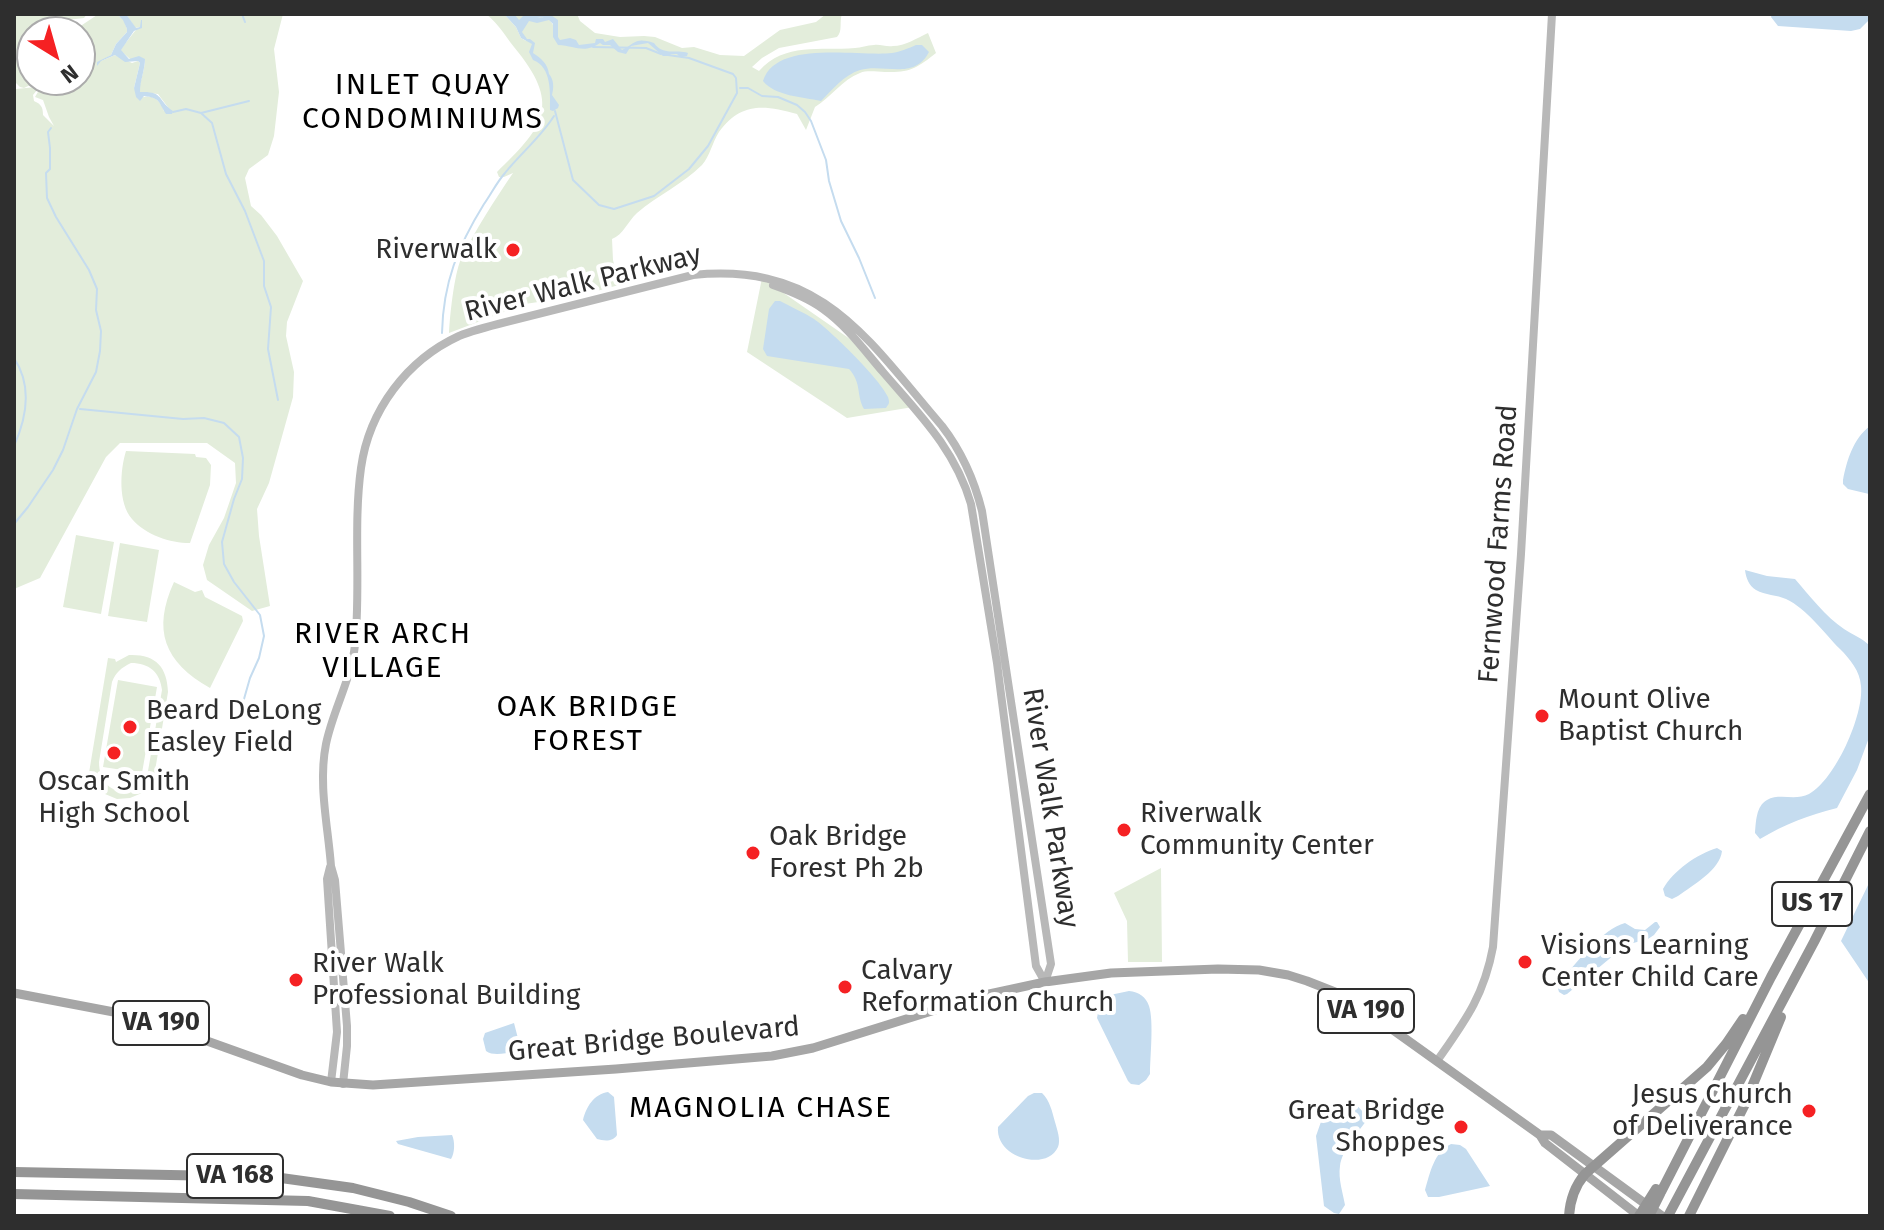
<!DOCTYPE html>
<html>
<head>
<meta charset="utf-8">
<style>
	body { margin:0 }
	#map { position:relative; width:1884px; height:1230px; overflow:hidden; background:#fff; font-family:"Fira Sans",sans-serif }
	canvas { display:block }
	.frame { position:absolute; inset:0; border:16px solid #2e2e2e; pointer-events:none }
	.north { position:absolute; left:16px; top:16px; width:80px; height:80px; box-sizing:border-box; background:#fff; border:2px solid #ababab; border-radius:50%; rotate:143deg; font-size:22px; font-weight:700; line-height:32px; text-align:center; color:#2e2e2e }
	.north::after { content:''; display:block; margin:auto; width:28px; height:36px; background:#f52123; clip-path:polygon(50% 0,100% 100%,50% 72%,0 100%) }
</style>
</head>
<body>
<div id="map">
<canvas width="1884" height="1230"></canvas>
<div class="frame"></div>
<div class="north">N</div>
</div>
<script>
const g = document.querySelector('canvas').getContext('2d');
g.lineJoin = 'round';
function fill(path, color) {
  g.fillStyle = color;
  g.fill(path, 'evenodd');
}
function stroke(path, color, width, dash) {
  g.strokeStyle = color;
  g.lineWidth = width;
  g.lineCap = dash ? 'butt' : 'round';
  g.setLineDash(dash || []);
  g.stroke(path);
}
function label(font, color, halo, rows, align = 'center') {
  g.font = font + ' "Fira Sans",sans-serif';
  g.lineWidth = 8;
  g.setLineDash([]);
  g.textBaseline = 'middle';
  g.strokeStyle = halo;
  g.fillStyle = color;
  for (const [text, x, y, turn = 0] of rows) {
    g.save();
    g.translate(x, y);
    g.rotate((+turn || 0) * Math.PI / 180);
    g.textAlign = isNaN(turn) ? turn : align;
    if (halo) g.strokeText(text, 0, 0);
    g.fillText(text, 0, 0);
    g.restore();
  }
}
fill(new Path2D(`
	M14 14H87L84 18 67 20 60 25 59 32H32V80H41L24 88 20 87 14 81Z
	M112 14 119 16 124 20 127 29V32L116 44 111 55 101 61 115 55 132 63 138 61 140 63 134 88 141 98C153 93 161 101 164 111L170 110 158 94 139 92C140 80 145 70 145 59H130L120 50 135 31 140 27 135 28 126 14H283L274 49 279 92 274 136 268 155 249 169 245 178 251 206 261 215 277 236 303 281 287 322 286 336 294 372 293 397 269 483 257 509 259 536 270 606 252 611 207 580 203 565 209 545 224 518 236 483 235 463 207 443H120L106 457 40 578 14 589V87L16 89 36 87 37 90 33 95 34 101C41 104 43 107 43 115L54 126 49 117 43 100 35 97 42 85 51 84 60 80H80V32H66L65 27 70 24 79 27 97 15Z
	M486 14H504L516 27 521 38 526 41 512 14H525V15L549 19 558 32 551 15 540 18 528 14H577L580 21 595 33 620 37 644 36 655 37 682 48 694 47 720 55 744 56 780 30 816 22 826 14H842C839 22 843 31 837 37L779 48 762 58 752 67 759 71C785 42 820 51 855 48 861 48 867 45 874 45 880 44 886 47 893 46 905 46 917 38 928 33L936 53C917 68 910 73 885 72 877 72 867 70 860 73 842 80 831 97 815 107L806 130 797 114C764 105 741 102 719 132 712 143 710 156 702 165 683 184 658 195 637 213 628 221 623 235 612 239L613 260 619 285 578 296 525 304 449 333C450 315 454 275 461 259 474 232 496 198 513 173L504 177H499L497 172C541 129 562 107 518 52 507 39 500 25 486 14Z
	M762 278 850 339 913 407 847 418 747 352Z
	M126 451 195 454 196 457 206 458 211 465 210 485 190 543C170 543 146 535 132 519 118 503 120 470 126 451Z
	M76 535 114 542 101 614 63 607Z
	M120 543 159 550 147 622 108 616Z
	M174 582 195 592 202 590 205 597 242 616 243 621 210 688C164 662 152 630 174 582Z
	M129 655C155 654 167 666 168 692L154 777 150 784 142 793 130 798 117 799 105 794 95 783 94 785H87L108 658 115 659 116 662ZM131 663C149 663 160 672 162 690L148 771C136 802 99 796 99 762L112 682C116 672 121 668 131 663Z
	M118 680 157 687 142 773 103 767Z
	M1161 868 1162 962H1128L1127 921 1114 893Z`), '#e3eddb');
fill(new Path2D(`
	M112 14H126L136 28 140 27 141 20H142V28L134 31 121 50 129 59 139 56 145 59C145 70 140 80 140 92 164 91 157 100 173 111L172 114H166C158 102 161 98 144 96L140 101 136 97 134 88 140 63 138 61 125 62 115 55 101 61 97 66V62L111 55 116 44 127 32V29L123 20 119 16Z
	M504 14H514L519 20 525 14 540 18 551 15 558 20V37L560 40 570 38 576 40 579 45 595 43 596 39H603L605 42 613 39 622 50C636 43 635 37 654 43 663 56 676 49 688 53L687 56 680 57 677 54H671L668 56H663L648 43 631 46 626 54 618 52 610 45H603L600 43C584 54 576 46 558 45L553 37V24L549 20 537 23 529 21 522 32 527 39H530L535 43 533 53C541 58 548 64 549 74 554 80 554 87 552 95L559 105 558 108 553 111 550 110C550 93 552 67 533 60L529 52 532 44 521 38 516 27Z
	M1772 14H1870V19L1860 29 1851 31 1778 26 1771 17Z
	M916 45H922L929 52C914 81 884 63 860 70 844 75 832 90 821 101 802 97 775 96 763 81 776 39 859 57 892 53 900 52 909 48 916 45Z
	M775 301H780C791 307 803 312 814 319 830 330 881 380 888 397 890 404 889 403 886 408L864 409C856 395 862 383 849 369L767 356 763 349 769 309Z
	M1870 426V494H1869L1848 489 1843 484V480C1847 460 1853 439 1870 426Z
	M1745 570 1767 576 1795 579C1809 595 1826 617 1844 629 1854 636 1861 637 1870 646V735L1857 770 1837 808C1809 815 1785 824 1760 839L1755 833C1756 822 1756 806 1767 800 1779 793 1796 801 1809 794 1835 780 1864 715 1861 686 1860 671 1850 659 1840 649 1824 633 1807 609 1786 599 1777 595 1765 595 1756 590 1749 586 1746 578 1745 570Z
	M1717 848 1722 851C1720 870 1693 885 1678 896L1672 899 1665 896 1663 889C1673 871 1697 854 1717 848Z
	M1870 881V984L1841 941Z
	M1655 922H1657L1660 927 1654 935 1648 939 1626 945 1567 994 1564 995 1559 992 1557 985 1560 981C1577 963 1602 929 1625 923L1635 929 1645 930Z
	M1129 991C1139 992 1146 997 1149 1006 1154 1021 1150 1057 1150 1074L1146 1080 1139 1085 1131 1084 1128 1081 1097 1018 1100 1002 1110 995Z
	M514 1023 521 1050 517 1053C507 1052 494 1057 486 1051L483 1039 485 1033Z
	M608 1092 614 1097 617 1135C613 1142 604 1141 597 1139L583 1120C586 1107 594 1094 608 1092Z
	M1034 1093H1042C1050 1101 1052 1111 1055 1122 1057 1129 1061 1140 1058 1147 1047 1172 995 1158 998 1127L1028 1096Z
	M1344 1101C1356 1103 1364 1109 1366 1121 1357 1134 1342 1150 1340 1166 1338 1179 1343 1193 1345 1205L1339 1214 1334 1213 1324 1206 1316 1136 1323 1116Z
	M452 1135C455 1141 455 1153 451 1159L398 1144 396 1141 418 1137Z
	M1451 1144 1460 1145 1466 1149 1490 1186 1439 1197H1428L1425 1190C1430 1173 1434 1152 1451 1144Z`), '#c5dcef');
stroke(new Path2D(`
	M242 14 245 22
	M534 17 548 16
	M593 47 646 48 661 54
	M740 88H748L762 96 778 97 797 105 805 112 811 121 826 160 829 181 841 221 859 258 875 298
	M555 111 573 180 599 205 614 209 654 196 689 169 708 146 737 93 736 78 733 74 689 58 668 55
	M173 112 186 109 201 113 249 101
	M201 113 212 123 226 174 245 211 264 261V286L271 307 268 349 278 400
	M442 333C443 283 458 246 484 204 491 194 497 182 505 173 521 153 540 138 554 116
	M14 358C32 385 27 417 14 446
	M80 409 183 419 204 418 224 423 239 437 243 458 242 479 234 499 222 542 224 564 234 582 260 615 264 636 259 658 250 678 244 699
	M14 524 28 507 53 470 63 450 77 409 96 372 100 351 101 331 96 310 97 289 89 270 56 217 47 198 46 173 50 169V148L48 132 51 128`), '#c5dcef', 2);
stroke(new Path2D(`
	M773 285C790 291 808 298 823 309 847 326 864 350 883 372 919 414 955 449 971 504L997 663 1036 966 1045 982
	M330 867 327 879 337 1032 331 1082
	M1437 1061C1465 1021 1484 996 1493 947L1521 554 1552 14
	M343 1084 347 1046V1026L335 880 331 866C328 826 318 784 326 744 333 710 351 680 355 645 361 586 353 526 361 468 369 410 407 360 459 336 474 330 490 326 506 322L693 275C823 262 867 339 942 426 962 452 974 479 982 511L1051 964 1045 982`), '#b8b8b8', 8);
stroke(new Path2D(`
	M14 993 140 1017 302 1075 331 1082 373 1085 616 1069 772 1056 813 1048 980 996 1045 982 1111 973 1218 969 1259 970 1288 975 1307 981 1335 992 1361 1007 1540 1135 1545 1143 1639 1216
	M1540 1135H1551L1662 1216`), '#a6a6a6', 9);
stroke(new Path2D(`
	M14 1172 274 1177 353 1188 409 1202 451 1216
	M1661 1192 1771 977 1870 794
	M14 1194 308 1201 390 1216
	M1569 1216C1570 1200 1574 1187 1585 1174L1707 1067 1726 1044 1743 1019
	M1668 1216 1814 942 1870 831
	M1689 1216 1744 1106 1781 1017`), '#959595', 10);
stroke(new Path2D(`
	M1639 1216 1656 1189
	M1649 1216 1660 1194`), '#959595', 10);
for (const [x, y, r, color] of [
	[513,250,8,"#f52123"],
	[1542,716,8,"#f52123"],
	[130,727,8,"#f52123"],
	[114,753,8,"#f52123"],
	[1124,830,8,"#f52123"],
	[753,853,8,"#f52123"],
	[1525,962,8,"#f52123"],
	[296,980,8,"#f52123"],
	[845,987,8,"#f52123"],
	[1809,1111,8,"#f52123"],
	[1461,1127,8,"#f52123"]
]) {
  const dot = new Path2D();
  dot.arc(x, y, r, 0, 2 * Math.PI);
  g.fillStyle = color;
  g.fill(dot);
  stroke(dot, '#fff', 3);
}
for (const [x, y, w] of [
	[1812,904,80],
	[1366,1011,96],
	[161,1023,96],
	[235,1176,96]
]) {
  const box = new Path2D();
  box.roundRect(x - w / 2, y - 22, w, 44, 6);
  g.fillStyle = '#fff';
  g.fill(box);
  stroke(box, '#2e2e2e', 2);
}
label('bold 26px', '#2e2e2e', null, [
	["US 17",1812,904],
	["VA 190",1366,1011],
	["VA 190",161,1023],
	["VA 168",235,1176]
]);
label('28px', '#2e2e2e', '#fff', [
	["Riverwalk",497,250,"right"],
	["Mount Olive",1558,700],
	["Baptist Church",1558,732],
	["Beard DeLong",146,711],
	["Easley Field",146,743],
	["Oscar Smith",114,782,"center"],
	["High School",114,814,"center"],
	["Riverwalk",1140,814],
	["Community Center",1140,846],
	["Oak Bridge",769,837],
	["Forest Ph 2b",769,869],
	["Visions Learning",1541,946],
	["Center Child Care",1541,978],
	["River Walk",312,964],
	["Professional Building",312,996],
	["Calvary",861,971],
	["Reformation Church",861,1003],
	["Jesus Church",1793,1095,"right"],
	["of Deliverance",1793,1127,"right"],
	["Great Bridge",1445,1111,"right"],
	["Shoppes",1445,1143,"right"]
], 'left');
label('28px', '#2e2e2e', '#fff', [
	["River Walk Parkway",583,284,-14],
	["Fernwood Farms Road",1499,544,-86],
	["River Walk Parkway",1050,808,81],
	["Great Bridge Boulevard",654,1040,-5]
]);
g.letterSpacing = '2px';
label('30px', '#000', '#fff', [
	["INLET QUAY",423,86],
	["CONDOMINIUMS",423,120],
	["RIVER ARCH",383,635],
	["VILLAGE",383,669],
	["OAK BRIDGE",588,708],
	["FOREST",588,742],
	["MAGNOLIA CHASE",761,1109]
]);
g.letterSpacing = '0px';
</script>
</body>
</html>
